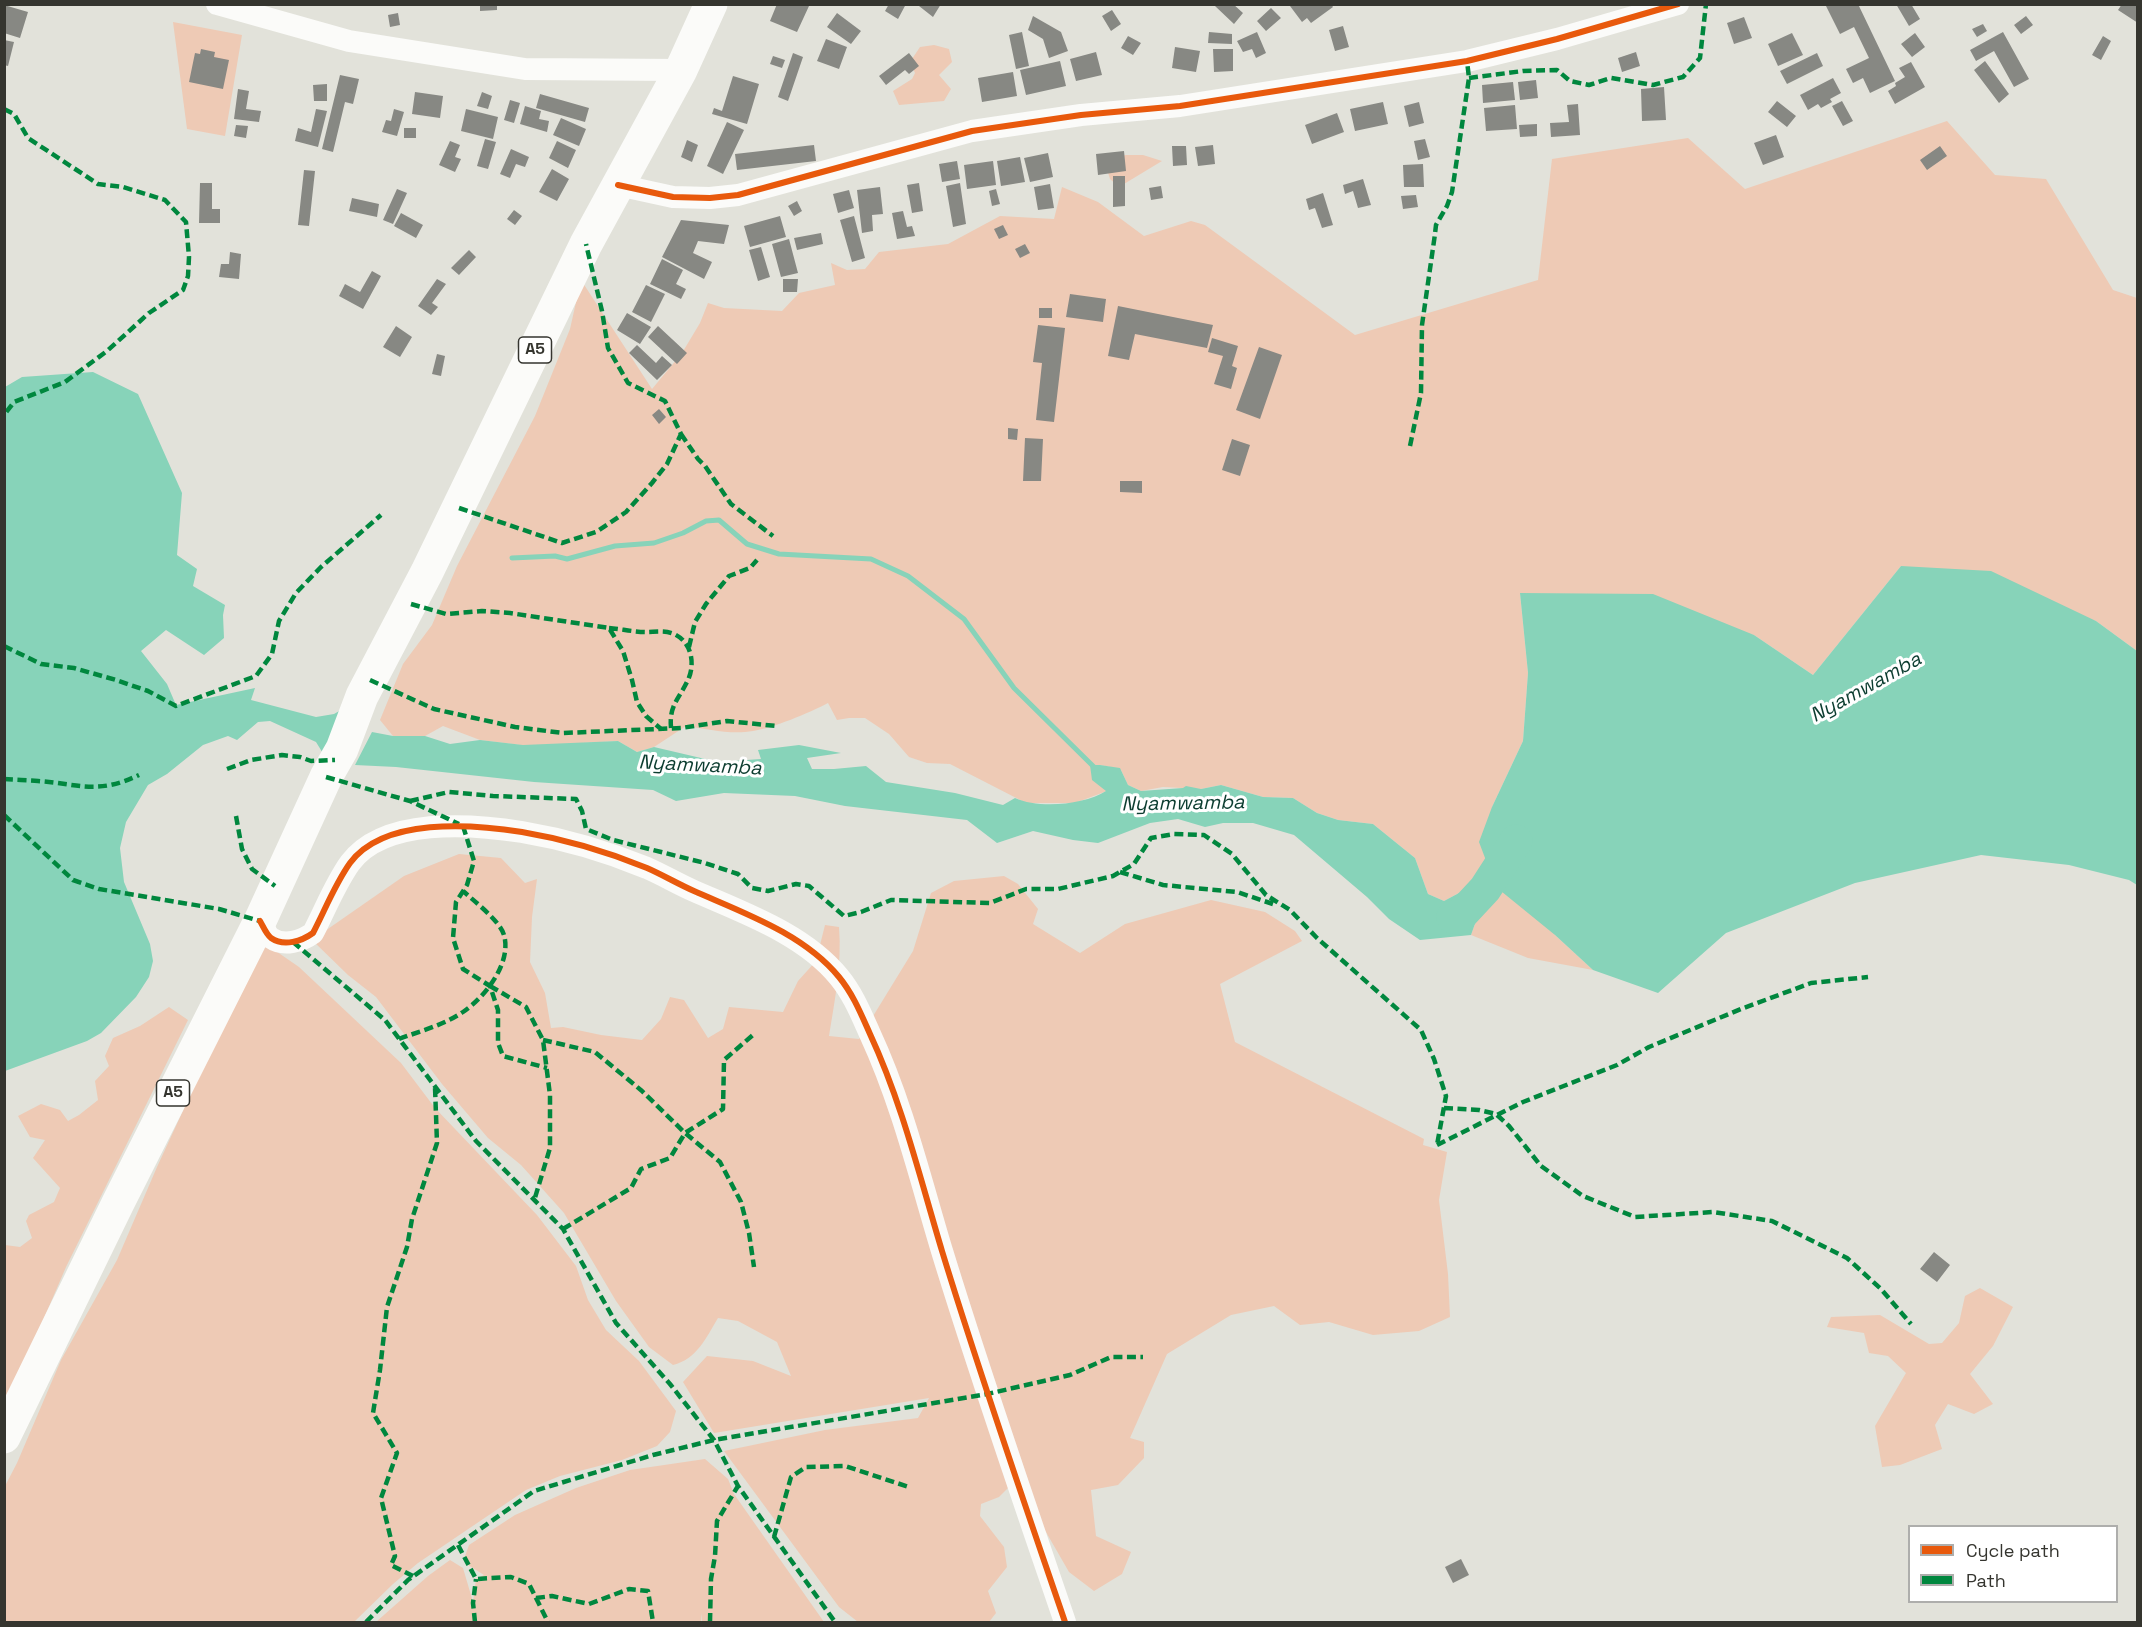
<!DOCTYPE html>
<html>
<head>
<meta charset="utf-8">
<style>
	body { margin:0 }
	#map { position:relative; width:2142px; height:1627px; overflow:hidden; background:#e2e2da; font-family:"Space Grotesk",sans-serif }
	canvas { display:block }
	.frame { position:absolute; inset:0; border:6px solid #35352f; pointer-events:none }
	.legend { position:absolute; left:1908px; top:1525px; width:210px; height:78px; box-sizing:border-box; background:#fff; border:2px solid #aeaeac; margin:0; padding:8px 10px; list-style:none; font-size:18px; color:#35352f }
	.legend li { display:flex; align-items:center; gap:12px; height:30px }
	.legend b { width:30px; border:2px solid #aeaeac }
</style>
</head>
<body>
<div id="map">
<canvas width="2142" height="1627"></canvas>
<div class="frame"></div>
<ul class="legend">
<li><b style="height:8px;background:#e8590c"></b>Cycle path</li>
<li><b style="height:8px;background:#00873e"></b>Path</li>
</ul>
</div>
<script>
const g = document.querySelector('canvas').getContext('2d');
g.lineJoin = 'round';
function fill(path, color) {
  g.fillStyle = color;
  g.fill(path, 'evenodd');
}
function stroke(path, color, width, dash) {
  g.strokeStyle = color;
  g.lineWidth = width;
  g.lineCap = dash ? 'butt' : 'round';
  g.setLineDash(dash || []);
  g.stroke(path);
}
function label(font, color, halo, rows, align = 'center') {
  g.font = font + ' "Space Grotesk",sans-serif';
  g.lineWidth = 6;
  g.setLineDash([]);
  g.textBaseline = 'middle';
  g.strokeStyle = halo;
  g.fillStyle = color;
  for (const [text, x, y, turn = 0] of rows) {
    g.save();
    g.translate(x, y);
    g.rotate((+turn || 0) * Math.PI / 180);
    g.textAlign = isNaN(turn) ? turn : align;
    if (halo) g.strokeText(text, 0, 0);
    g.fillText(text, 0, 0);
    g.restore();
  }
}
fill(new Path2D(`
	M173 22 242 35 225 136 187 129Z
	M934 45 949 49 952 62 939 75 951 89 944 101 899 105 893 91 912 79 915 73 910 62 920 47Z
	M1947 121 1995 175 2046 179 2113 290 2137 298V651L2096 621 1901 566 1813 675 1754 635 1520 593 1528 673 1523 741 1492 807 1555 935 1593 970 1528 958 1471 935 1477 918 1469 911 1491 887 1459 893 1444 901 1428 894 1415 858 1373 824 1338 820 1317 813 1293 798 1263 797 1221 785 1201 789 1163 787 1141 791 1128 785 1121 770C1110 766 1102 765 1090 765L1107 791 1075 803H1026L950 764 927 763 909 757 889 734 865 718H849L837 720 828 703C809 713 773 728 753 731 731 735 708 729 686 726L654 747 637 752 618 741 529 746 480 740 443 726 425 736H393L380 720 403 664 432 625 457 566 535 416 570 329 581 280 652 389 682 353 700 323 708 303 724 308 782 311 799 293 835 285 831 263 847 270 865 269 879 252 948 244 1000 216 1054 219 1062 187 1098 202 1144 236 1191 221 1205 225 1355 335 1538 280 1552 159 1688 138 1745 189Z
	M1126 155H1143L1162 161 1119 187 1110 179 1104 160Z
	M459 854 501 858 525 883 537 879 532 917 530 962 545 993 551 1028 563 1027 601 1035 642 1040 661 1019 670 997 684 1000 708 1038 723 1029 729 1007 783 1012 798 981 816 961 825 925 839 927C842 964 835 999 829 1036L859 1039 913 951 931 893 954 881 1004 876 1018 884 1038 909 1033 924 1080 953 1125 924 1211 900 1265 912 1295 931 1302 941 1220 984 1235 1042 1424 1139 1423 1145 1447 1152 1439 1200 1448 1274 1450 1317 1419 1331 1373 1335 1329 1322 1300 1325 1274 1306 1231 1315 1167 1354 1130 1438 1144 1442V1458L1118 1485 1091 1490 1096 1536 1131 1552 1122 1574 1094 1591 1069 1572 1016 1480 999 1497 981 1504 980 1516 1004 1547 1007 1567 988 1591 996 1613 989 1622H858L839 1607 724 1451 825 1430 918 1418 929 1398 714 1433 683 1382 707 1356 753 1361 791 1376 777 1342 738 1321 718 1318C706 1338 697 1359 673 1365L649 1347 616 1301 564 1213 521 1165 488 1138 442 1084 376 997 348 975 312 940 404 876Z
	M260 944 270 947 299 967 401 1063 435 1108 537 1215 576 1266 588 1300 606 1330 639 1361 676 1411 670 1432 657 1446 622 1460 560 1476 526 1490 418 1563 393 1584 354 1622H5L4 1488 17 1463 61 1360 117 1260 157 1167Z
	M169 1007 188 1020 66 1267 5 1409V1245L20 1247 32 1238 26 1221 29 1215 54 1202 60 1188 33 1158 45 1140 30 1137 18 1116 41 1104 60 1110 68 1121 79 1115 98 1100 95 1081 109 1066 105 1056 113 1038 140 1026Z
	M1980 1288 2013 1307 1993 1346 1970 1374 1993 1404 1974 1414 1948 1404 1935 1425 1942 1449 1900 1465 1882 1467 1875 1426 1906 1373 1888 1356 1869 1353 1864 1333 1827 1327 1831 1317 1880 1315 1929 1344 1942 1343 1959 1323 1965 1296Z
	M705 1459 728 1479 734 1494 824 1622H702L701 1613V1622H376L428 1576 450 1560 463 1568 473 1602 476 1579 484 1575 468 1565 464 1559 469 1545 515 1515 576 1488 630 1470Z`), '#eecab5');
fill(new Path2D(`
	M93 372 138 394 182 493 177 555 197 569 193 586 225 605 223 615 224 638 204 655 166 630 141 651 167 684 176 705 255 688 251 700 316 717 334 714 348 706 324 755 316 742 270 721 258 722 237 740 228 736 203 745 167 774 148 785 126 822 120 848 124 882 150 944 153 961 149 977 136 997 101 1033 87 1041 5 1071V387L22 377Z
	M1901 566 1991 571 2096 621 2137 651V885L2129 880 2069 865 1981 855 1855 883 1726 933 1658 993 1593 970 1555 935 1496 887 1479 842 1492 807 1523 741 1528 673 1520 593 1653 594 1754 635 1813 675Z
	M372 732 393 736H425L450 744 480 740 523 745 618 741 637 752 654 747 718 762 761 759 758 750 799 745 841 753 807 758 812 769H834L866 766 886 782 955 793 1003 805 1015 798C1039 809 1084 805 1106 791L1092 780 1090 765H1100L1120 768 1128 785 1141 791 1183 788 1186 786 1201 789 1221 785 1263 797 1293 798 1317 813 1338 820 1373 824 1415 858 1428 894 1444 901 1459 893 1492 886 1469 911 1477 918 1471 935 1420 940 1389 919 1367 897 1294 835 1253 823H1223L1205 827 1178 819 1150 823 1098 843 1073 840 1033 831 997 843 967 820 845 806 795 796 724 793 676 801 653 790 534 782 396 767 355 765Z`), '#87d3b9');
stroke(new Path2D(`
	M512 558 555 556 567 559 615 546 654 543 683 533 706 521 719 520 747 544 779 554 871 559 908 576 964 619 1014 688 1096 769`), '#87d3b9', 5);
stroke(new Path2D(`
	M1453 917 1458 918 1485 889 1516 841`), '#87d3b9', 33);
fill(new Path2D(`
	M480 4H497V10L480 11Z
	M777 4 809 6 797 32 770 21Z
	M889 4H906L898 19 885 11Z
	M920 4H941L933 17 919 6Z
	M1216 4H1233L1243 13 1234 24 1215 6Z
	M1293 4H1331L1333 7 1311 23 1307 18 1302 22 1290 6Z
	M1825 4H1858L1895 81 1870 93 1863 78 1853 83 1846 69 1869 58 1854 27 1840 34Z
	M1896 4H1911L1920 19 1909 26Z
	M2122 4H2138V23L2118 10Z
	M4 5 28 12 20 38 4 33Z
	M1271 8 1281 18 1266 31 1257 21Z
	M1112 10 1121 24 1111 31 1102 16Z
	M398 13 400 25 390 27 388 15Z
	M837 13 861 31 851 44 827 27Z
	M1033 16 1061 32 1068 51 1049 58 1043 39 1028 30Z
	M2026 16 2033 25 2021 34 2014 25Z
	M1744 17 1752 38 1734 44 1727 23Z
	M1983 24 1987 31 1977 37 1972 29Z
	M1343 26 1349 47 1335 51 1329 30Z
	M1022 32 1029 66 1016 69 1009 35Z
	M1209 32 1232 34V44L1208 43Z
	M1257 32 1266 53 1256 58 1252 49 1243 52 1237 41Z
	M2003 32 2029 79 2014 87 1994 51 1976 61 1970 50Z
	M1792 33 1803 55 1778 66 1768 44Z
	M1915 33 1925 47 1912 57 1901 44Z
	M1128 36 1141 43 1133 55 1121 48Z
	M2103 36 2111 41 2101 60 2092 55Z
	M826 39 847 47 839 69 817 61Z
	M4 40 14 42 8 66 4 65Z
	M1175 47 1200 51 1196 72 1172 68Z
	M201 49 215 52 214 57 229 60 223 89 189 82 195 53 200 54Z
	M1213 49H1233V71L1214 72Z
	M1096 52 1102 75 1076 81 1070 59Z
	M1636 52 1640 66 1622 72 1618 58Z
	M793 53 803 57 788 101 778 97Z
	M909 53 919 66 909 74 905 70 886 85 879 76Z
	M1817 53 1823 66 1787 84 1780 71Z
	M773 56 785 60 782 68 770 64Z
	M1060 61 1066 86 1026 95 1020 70Z
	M1985 61 2009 94 1999 103 1974 70Z
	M1911 62 1925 87 1895 104 1888 91 1896 86 1895 83 1905 77 1899 68Z
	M1013 72 1017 96 982 102 978 78Z
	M340 75 359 79 353 104 345 102 333 152 322 149Z
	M733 76 759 84 747 124 712 114 714 108 722 111Z
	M1833 78 1841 93 1830 99 1832 102 1821 108 1818 104 1808 110 1800 95Z
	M1536 80 1538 98 1520 100 1518 82Z
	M1513 82 1515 100 1483 103 1482 85Z
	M327 84V101H314L313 85Z
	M1664 87 1666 120 1642 121 1641 89Z
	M238 89 249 91 246 109 261 111 259 122 234 119Z
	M415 92 443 96 440 118 412 114Z
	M482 92 492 96 488 109 477 106Z
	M540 94 589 108 585 122 536 108Z
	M510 100 520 103 514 123 504 120Z
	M1777 101 1796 116 1787 127 1768 112Z
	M1842 101 1853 121 1843 126 1832 106Z
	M1383 102 1388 124 1355 131 1350 109Z
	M1419 102 1424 123 1409 127 1404 106Z
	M1578 104 1580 135 1551 137 1550 123 1569 122 1567 105Z
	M1515 105 1517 129 1486 131 1484 108Z
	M525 106 541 111 539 119 549 121 547 132 520 124Z
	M316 109 327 111 318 147 295 141 298 128 311 132Z
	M394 109 404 112 397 136 382 132 386 120 391 121Z
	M466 109 498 117 493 139 461 131Z
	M1337 113 1344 132 1312 144 1305 125Z
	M561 118 586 129 579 146 553 135Z
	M727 122 744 130 723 174 707 166Z
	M1537 124V136L1520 137 1519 125Z
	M236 125 248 126 246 138 234 136Z
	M404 128H416V138H404Z
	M1776 135 1784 157 1763 165 1754 143Z
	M485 139 496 142 488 169 477 166Z
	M1425 139 1430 157 1418 160 1414 141Z
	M687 140 698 145 692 162 681 157Z
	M450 141 460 145 455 157 461 159 455 172 439 165Z
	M557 141 576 150 568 168 549 158Z
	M814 145 816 161 737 170 735 154Z
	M1213 145 1215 164 1198 166 1195 147Z
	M1172 146H1186L1187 165 1173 166Z
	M1940 146 1947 156 1927 170 1920 160Z
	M511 149 529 157 525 167 516 164 510 178 500 174Z
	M1124 151 1126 171 1098 175 1096 154Z
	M1048 153 1053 177 1030 182 1024 158Z
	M1020 157 1025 182 1001 186 997 161Z
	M957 161 960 179 942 182 939 164Z
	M993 161 996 185 967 189 964 165Z
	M1423 164 1424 187H1404L1403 165Z
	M552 169 569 179 557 201 539 192Z
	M304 170 315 171 309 226 298 225Z
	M1113 176H1125V206L1113 207Z
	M1363 179 1371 205 1358 208 1353 191 1345 194 1343 185Z
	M200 183H212V209H220V223H199Z
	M919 183 923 211 912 213 907 185Z
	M960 183 966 224 953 227 946 186Z
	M1050 184 1054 208 1038 210 1034 187Z
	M1161 186 1163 198 1151 200 1149 188Z
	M880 187 883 214 872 215 873 231 862 233 857 190Z
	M397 189 407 193 393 224 383 220Z
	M996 189 1000 204 992 206 989 191Z
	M849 190 854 208 838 213 833 194Z
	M1323 193 1333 225 1322 228 1315 208 1309 210 1306 199Z
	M1416 195 1418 207 1403 209 1401 196Z
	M352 198 379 204 377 217 349 211Z
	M797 201 802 211 794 216 788 206Z
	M514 210 522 216 515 225 507 219Z
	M903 211 907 227 912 226 915 236 897 239 892 213Z
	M401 213 423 225 416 238 394 226Z
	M780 216 786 237 750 247 744 226Z
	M854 216 865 258 852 262 840 220Z
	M681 220 729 225 724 244 698 241 693 253 712 262 704 279 662 257Z
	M1003 225 1008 235 999 239 994 229Z
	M821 233 823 244 797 250 794 238Z
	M789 239 798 273 781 277 772 244Z
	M1025 244 1030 253 1020 258 1015 249Z
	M761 247 770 277 758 281 749 250Z
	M469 250 476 257 459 275 451 268Z
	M230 252 241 254 239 279 219 277 221 264H229Z
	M662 259 683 270 676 284 686 289 681 299 650 284Z
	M372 271 381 276 363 309 339 296 345 284 360 292Z
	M437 279 446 284 432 303 438 307 431 315 418 306Z
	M783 279H798L797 292H783Z
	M646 285 665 294 651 322 632 312Z
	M1070 294 1106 299 1103 322 1066 317Z
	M1118 306 1213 325 1207 348 1135 334 1129 360 1108 356Z
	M1039 308H1052V318H1039Z
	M627 313 651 327 640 344 617 330Z
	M1038 325 1065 328 1054 422 1036 420 1042 363 1033 362Z
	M396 326 412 337 400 357 383 347Z
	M658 326 687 353 677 364 648 337Z
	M1212 338 1238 346 1232 366 1237 368 1231 389 1214 384 1223 356 1208 352Z
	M637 345 656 363 662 356 672 365 657 380 629 353Z
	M1259 347 1282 355 1260 419 1236 410Z
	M437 354 445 356 441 376 432 374Z
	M659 409 666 417 659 424 652 415Z
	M1008 428 1018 429 1017 440 1008 439Z
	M1025 438 1043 439 1041 481H1023Z
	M1232 439 1250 445 1240 476 1222 470Z
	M1120 481H1142V493L1120 492Z
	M1934 1252 1950 1265 1937 1282 1920 1269Z
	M1461 1559 1469 1575 1453 1583 1445 1567Z`), '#878883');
stroke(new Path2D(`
	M217 4 349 41 525 69 681 70
	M618 185 673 197 710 198 738 195 972 131 1081 115 1180 106 1467 61 1557 39 1678 4
	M260 921C263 926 266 934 271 938 284 947 302 941 313 933 325 910 335 884 350 863 384 817 472 824 522 832 564 839 608 852 647 868 663 875 678 884 694 891 744 913 804 934 839 977 853 994 861 1014 870 1034 902 1103 920 1178 942 1251 980 1375 1023 1499 1065 1622`), '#fbfbf9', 22);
stroke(new Path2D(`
	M4 1437 118 1203 260 921 326 777 342 749 362 696 427 572 586 244 681 70 711 4`), '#fbfbf9', 33);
stroke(new Path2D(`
	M1469 78 1523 71 1557 70 1570 81 1589 85 1611 78 1653 85 1683 77 1700 58 1706 4
	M4 109 14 114 28 138 98 184 123 187 165 200 186 222 189 257 188 276 183 290 149 313 107 351 65 382 14 402 4 415
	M681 434 698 459 705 466 731 504 773 536
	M1410 446 1421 393 1422 325 1435 234 1436 225 1447 206 1452 192 1469 78 1467 61
	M459 508 562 543 596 532 626 512 652 483 667 464 681 434 665 401 628 383 608 348 602 311 586 244
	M411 604 446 614 482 611 510 613 609 628 623 651 632 680 637 702 646 716 661 729
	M609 628C621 629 634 632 646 632 655 632 665 630 674 634 692 642 696 665 687 682 678 700 669 706 671 728
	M4 646 41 664 74 668 116 680 148 691 176 706 256 676 272 654 279 621 296 593 321 567 381 515
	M689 647 695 622 706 604 729 576 750 568 757 560
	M370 680 434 709 515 727 563 733 681 728 727 721 776 726
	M227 769 251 760 282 755 300 757 311 761 335 760
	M326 777 410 801 459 824
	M4 779C15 780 27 780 38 781 80 784 97 795 139 775
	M410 801 449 792 493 796 576 799 582 811 586 829 613 840 705 863 738 874 752 888 768 891 796 884 809 886 844 916 861 912 891 900 990 903 1026 889H1058L1113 876 1134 864 1151 838 1174 834 1204 835 1232 854 1266 895 1290 910 1317 938 1421 1030 1434 1059 1446 1096 1437 1145
	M4 815 73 880 99 889 219 909 260 921
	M236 816 242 849 252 869 275 886
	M463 826 474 861 467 885 456 902 453 938 463 969 490 986 498 1010V1043L503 1056 547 1068
	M1120 872 1163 885 1237 892 1273 904
	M293 942 385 1020 476 1141 563 1229 616 1323 670 1384 714 1440 738 1486 835 1622
	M490 986 526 1007 543 1040 550 1095V1148L534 1201
	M399 1039C420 1031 444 1025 463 1012 485 997 512 963 504 935 500 921 474 901 463 891
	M543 1040 595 1052 642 1091 685 1133 720 1162 741 1202 749 1233 754 1267
	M1444 1108 1479 1110 1496 1114 1509 1126 1541 1166 1583 1196 1635 1217 1713 1212 1772 1221 1847 1258 1881 1289 1911 1324
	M1437 1145 1523 1102 1617 1065 1649 1047 1741 1009 1811 983 1868 977
	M563 1229 631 1188 641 1169 670 1158 685 1133 723 1109 724 1060 754 1034
	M774 1537 791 1477 806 1467 845 1466 909 1487
	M458 1545 476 1579 511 1577 529 1584 548 1622
	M413 1576 391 1565 395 1556 381 1498 397 1453 373 1413 380 1370 387 1307 407 1247 412 1219 437 1143 435 1087
	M536 1598 552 1596 589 1604 629 1589 648 1591 653 1622
	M366 1622 408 1580 534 1491 653 1455 714 1440 987 1394 1070 1375 1111 1357H1143
	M475 1622 473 1603 476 1579
	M710 1622 711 1579 715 1556 717 1521 738 1486`), '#00873e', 4.5, [9, 4.5]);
stroke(new Path2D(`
	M618 185 673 197 710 198 738 195 972 131 1081 115 1180 106 1467 61 1557 39 1678 4
	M260 921C263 926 266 934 271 938 284 947 302 941 313 933 325 910 335 884 350 863 384 817 472 824 522 832 564 839 608 852 647 868 663 875 678 884 694 891 744 913 804 934 839 977 853 994 861 1014 870 1034 902 1103 920 1178 942 1251 980 1375 1023 1499 1065 1622`), '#e8590c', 6);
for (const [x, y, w] of [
	[535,350,33],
	[173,1093,33]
]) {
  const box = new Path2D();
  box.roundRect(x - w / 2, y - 13, w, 26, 4.5);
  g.fillStyle = '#fff';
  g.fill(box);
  stroke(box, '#35352f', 1.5);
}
label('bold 16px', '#35352f', null, [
	["A5",535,350],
	["A5",173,1093]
]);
label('italic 20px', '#0c3d30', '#fff', [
	["Nyamwamba",1866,688,-29],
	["Nyamwamba",700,766,3],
	["Nyamwamba",1183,804,-1]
]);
</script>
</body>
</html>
